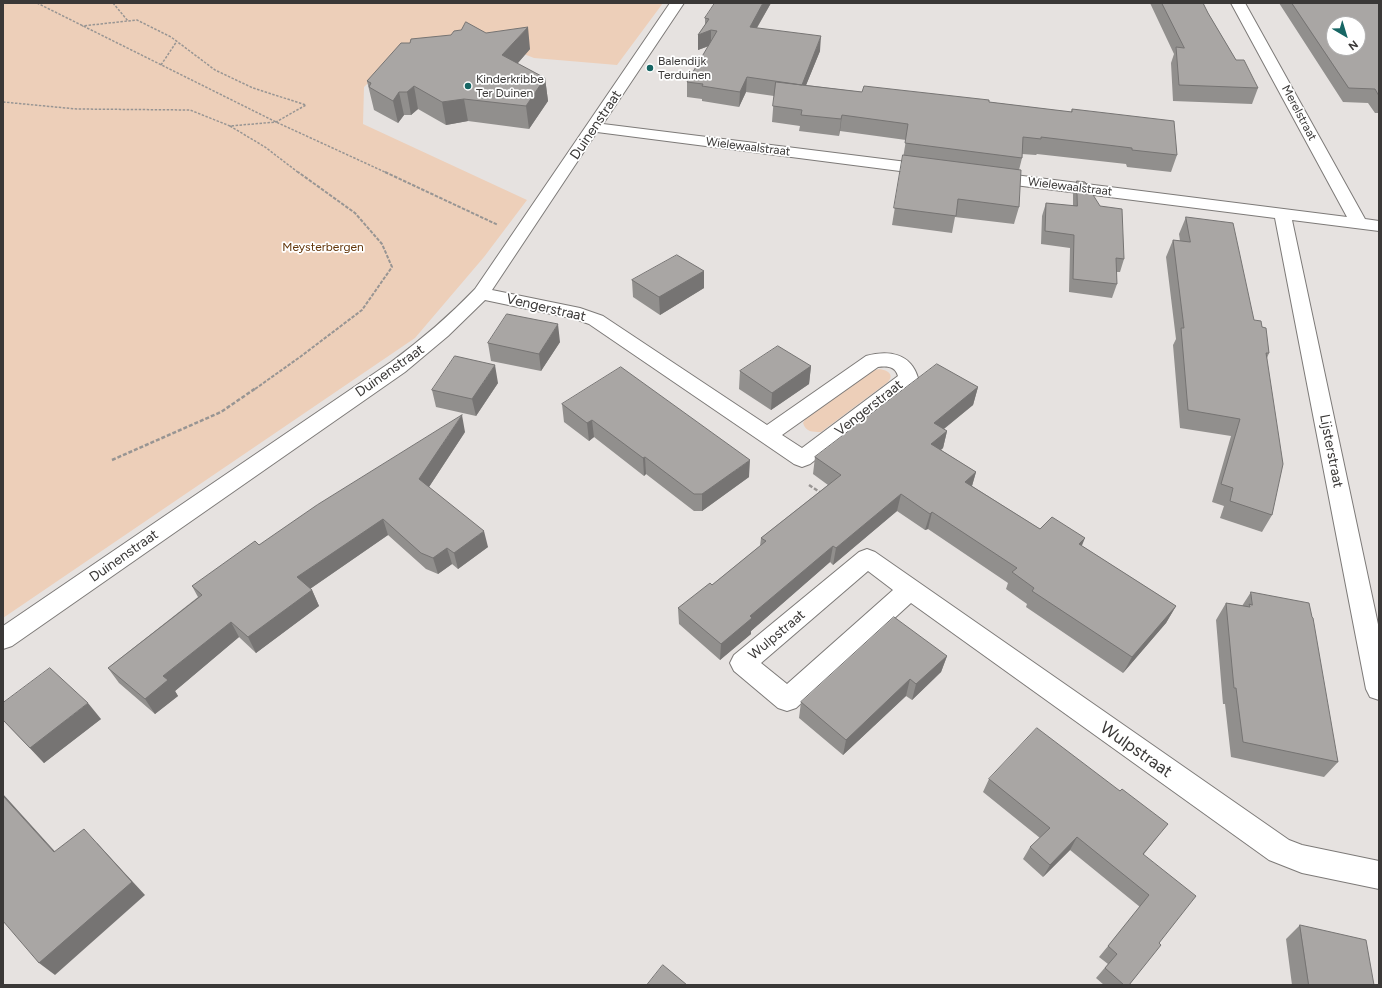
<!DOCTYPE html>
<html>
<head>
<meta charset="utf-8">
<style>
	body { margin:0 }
	#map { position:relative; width:1382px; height:988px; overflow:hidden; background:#e6e2e0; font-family:Figtree,sans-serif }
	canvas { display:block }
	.frame { position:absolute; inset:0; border:4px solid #3a3837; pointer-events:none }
	.north { position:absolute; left:1326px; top:16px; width:40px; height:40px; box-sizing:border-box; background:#fff; border:1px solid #b0afaf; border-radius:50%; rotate:142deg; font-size:11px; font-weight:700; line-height:16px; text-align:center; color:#3a3837 }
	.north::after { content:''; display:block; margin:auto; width:14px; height:18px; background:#176664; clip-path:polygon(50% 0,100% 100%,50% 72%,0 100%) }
</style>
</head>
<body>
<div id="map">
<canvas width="1382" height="988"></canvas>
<div class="frame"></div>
<div class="north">N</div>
</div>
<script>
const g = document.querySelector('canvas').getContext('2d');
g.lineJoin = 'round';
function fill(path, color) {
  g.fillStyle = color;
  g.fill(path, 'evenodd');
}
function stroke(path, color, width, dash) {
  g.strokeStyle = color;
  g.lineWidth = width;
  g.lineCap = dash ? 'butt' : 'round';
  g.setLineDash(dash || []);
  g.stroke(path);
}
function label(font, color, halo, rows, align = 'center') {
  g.font = font + ' Figtree,sans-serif';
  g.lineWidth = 3.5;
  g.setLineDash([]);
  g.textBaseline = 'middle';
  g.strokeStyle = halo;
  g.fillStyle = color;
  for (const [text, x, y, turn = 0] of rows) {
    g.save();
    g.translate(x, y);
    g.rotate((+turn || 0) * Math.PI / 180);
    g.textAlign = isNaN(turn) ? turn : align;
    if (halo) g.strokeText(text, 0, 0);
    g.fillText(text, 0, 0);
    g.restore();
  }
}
fill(new Path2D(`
	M3 3H663L617 65 534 58 491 41 402 51 364 87 363 124 527 200 484 257 415 338 3 618Z
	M879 369C887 370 895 374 888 382L821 432C812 432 806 432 803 423L807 416 872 371Z`), '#edcfb9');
const minor = new Path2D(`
	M670 3H684L603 124 931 165 937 167 939 170 937 173 931 175 597 132 492 290 580 308 603 316 767 425 866 356C888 350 911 353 918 378L915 383 810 464 802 467 794 464 589 324 575 319 485 300 448 336 405 372 12 646 3 649V626L391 362C421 340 449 316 475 289ZM878 367C887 366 895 366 898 376L802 448 782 435Z
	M1231 3H1245L1365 219 1379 221V231L1292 220 1379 629V700L1370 697 1366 689 1275 218 991 182 985 180 983 177 985 174 991 172 1347 217Z
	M867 549 875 552 1289 840 1302 845 1379 861V889L1302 873 1269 860 911 603 796 708 787 711 778 708 734 671 730 663 734 655 859 552ZM868 571 893 590 787 684 761 663Z`);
stroke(minor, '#7d7a78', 2);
stroke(new Path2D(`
	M37 3 276 122 387 173
	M113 3 128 21
	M161 65 177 41
	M3 102 77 109 190 110 230 126 276 122 306 105 253 88 215 70 171 37 137 20 82 26
	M230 126 265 147 299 173`), '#989593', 1.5, [2.5, 1.5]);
stroke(new Path2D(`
	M385 172 498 225
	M255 389 300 357 362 310 392 267 382 244 355 213 298 172`), '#989593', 2, [3.5, 1.5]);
stroke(new Path2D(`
	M112 460 221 412 256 388
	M809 485 821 493`), '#989593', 2.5, [4, 2]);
fill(minor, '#fff');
fill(new Path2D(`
	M771 3 757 28 820 51 806 85 862 92 989 102 1071 112 1072 109 1177 155 1171 172 1127 167 1126 164 1037 154 1036 155 1022 154V158L1019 170V207L1014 224 955 217 952 233 892 225 906 140 840 131 839 136 799 131 800 126 772 122 774 96 746 92 739 107 702 101V99L687 97V82L709 46 698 50V35L705 25V18Z
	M1150 3H1203L1208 13 1236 60 1258 88 1252 104 1173 101 1171 63 1174 54Z
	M1279 3H1379V113H1375L1368 103 1343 102Z
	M486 33 530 49 517 64 545 78 548 101 529 129 468 121 446 125 418 109 411 115H404L398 123 374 110 367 81 410 43Z
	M1077 181 1124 259 1120 272H1116L1117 284 1112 298 1069 292 1070 248 1041 244 1042 216 1046 203 1073 206V194Z
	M1186 217 1254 320 1262 327 1269 353 1267 358 1272 515 1262 532 1220 518 1224 506 1212 502 1231 436 1180 428 1173 345 1176 339 1166 257 1173 240 1180 241 1179 234Z
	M704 271V288L660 315 633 297 632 280Z
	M560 342 541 371 491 361 488 343Z
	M811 366 809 384 771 410 739 389 740 371Z
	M498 383 476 416 436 407 432 390Z
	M978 387 973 405 944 429 947 431 943 448 941 450 976 472 972 486 1040 529 1082 546 1176 606 1166 623 1123 673 1026 607 1027 604 1006 589 1008 583 928 529 925 530 897 511 833 565 830 562 751 631V634L720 660 679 624 678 608 712 585 760 546 761 538 828 485 813 474 815 457Z
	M562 404 749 477 702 511H694L646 474 644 476 594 437 589 441 564 422Z
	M465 432 429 487 488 547 458 569 452 564 438 574 426 569 388 535 310 589 312 590 319 606 256 653 239 637 175 691 178 696 155 714 119 683 108 668 198 597 192 586 259 545Z
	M1251 592 1338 762 1324 777 1231 757 1225 704H1223L1216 620 1226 603 1242 606Z
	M947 656 941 672 912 700 906 696 843 755 799 718 801 702Z
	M101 719 44 763 3 720Z
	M989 779 1158 836 1144 854 1159 943 1129 985H1104L1096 978 1108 964 1099 957 1140 907 1070 850 1043 877 1023 859 1030 847 1040 838 983 792Z
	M1300 925 1374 985H1292L1286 939Z`), '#918f8d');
fill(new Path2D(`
	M763 3H771L749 41 750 27Z
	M528 27 530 49 505 78 502 55Z
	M711 30V45L698 50V35Z
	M821 36 820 51 800 100 802 85Z
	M747 77 746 92 739 107 740 92Z
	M545 78 548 101 529 129 526 106Z
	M414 86 418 109 411 115 407 92Z
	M399 92 404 115 398 123 393 101Z
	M464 99 468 121 446 125 442 102Z
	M842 115 840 131 839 136 841 119Z
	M704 271V288L660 315 659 297Z
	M558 324 560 342 541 371 539 354Z
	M495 365 498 383 476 416 472 399Z
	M811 366 809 384 771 410 772 393Z
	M978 387 973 405 930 440 934 423Z
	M462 415 465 432 423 496 419 479Z
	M592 420 594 437 589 441 587 423Z
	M947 431 943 448 927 461 931 444Z
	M645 457 646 474 644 476 643 458Z
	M750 460 749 477 702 511V494Z
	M976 472 971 489 965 482Z
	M901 494 897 511 833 565 836 548Z
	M932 512 928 529 925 530 930 514Z
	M383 519 388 535 304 593 297 577Z
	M484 531 488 547 458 569 454 553Z
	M1085 538 1078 555 1079 544Z
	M833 546 830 562 751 631V634L720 660 721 644 750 616Z
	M447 548 452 564 438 574 433 558Z
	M312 590 319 606 256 653 248 637Z
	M1176 606 1166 623 1123 673 1132 657Z
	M231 622 239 637 175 691 178 696 155 714 145 699 163 676Z
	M947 656 941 672 912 700 916 684Z
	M910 679 906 696 843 755 846 740Z
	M88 703 101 719 44 763 30 748Z
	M3 794 69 867 54 852 3 796Z
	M1077 837 1070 850 1043 877 1050 865Z
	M97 843 145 895 55 975 39 963Z`), '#767473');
const building = new Path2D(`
	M715 3H763L750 27 821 36 802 85 747 77 740 92 702 86 703 84 687 82 717 31 711 30 698 35 709 19 705 18Z
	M1162 3H1203L1208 13 1236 60H1244L1258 88 1179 85 1176 47 1184 48Z
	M1292 3H1379V96L1375 89 1349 88ZM1334 24H1358V48H1334Z
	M466 22 486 33 528 27 502 55 545 78 526 106 464 99 442 102 414 86 407 92H399L393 101 369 87 371 83 367 81 401 43H410L411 39 451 35 454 31 461 30Z
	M776 82 862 92 864 86 989 100V102L1072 112V109L1174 121 1177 155 1132 150V148L1041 137V139L1023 137 1022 158 905 143 908 124 842 115 841 119 801 115 802 110 773 106Z
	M903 155 1021 170 1019 207 958 199 956 216 894 208Z
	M1077 181 1085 182 1100 206 1122 209 1124 259 1116 258 1117 284 1073 279 1074 235 1045 231 1046 203 1077 206Z
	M1186 217 1233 223 1254 320 1261 321 1262 327 1266 328 1269 353H1266L1267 359 1283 464 1272 515 1230 501 1233 488 1221 484 1240 419 1188 410 1181 328H1184L1173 240 1190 242Z
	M677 255 704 271 659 297 632 280Z
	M507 314 558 324 539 354 488 343Z
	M778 346 811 366 772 393 740 371Z
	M455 356 495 365 472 399 432 390Z
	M937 364 978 387 934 423 947 431 931 444 976 472 965 482 1040 529 1052 517 1085 538 1079 544 1176 606 1132 657 1032 591 1034 588 1012 572 1017 568 932 512 930 514 901 494 836 548 833 546 750 616 752 618 721 644 678 608 710 583 712 585 766 541 761 538 841 475 815 457Z
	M621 367 750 460 702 494H694L645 457 643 458 592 420 587 423 562 404Z
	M462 415 419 479 484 531 454 553 447 548 433 558 421 553 383 519 297 577 312 590 248 637 231 622 163 676 168 680 145 699 108 668 202 595 192 586 255 541 259 545 317 505Z
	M1251 592 1309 603 1312 617 1313 618 1338 762 1243 742 1236 688H1234L1226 603 1250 607 1249 604 1252 605Z
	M894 617 947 656 916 684 910 679 846 740 801 702Z
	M50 668 88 703 30 748 3 720V703Z
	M1037 728 1120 791 1122 789 1168 824 1143 854 1196 896 1159 943 1161 945 1129 985H1124L1105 968 1117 954 1108 946 1149 895 1077 837 1050 865 1030 847 1050 828 989 779Z
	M3 796 54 852 84 829 132 882 39 963 3 921Z
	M1300 925 1366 940 1374 985H1309Z
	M663 965 687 985H647Z`);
fill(building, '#a9a6a4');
stroke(building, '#767473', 1);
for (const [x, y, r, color] of [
	[650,68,4,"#176664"],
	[468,86,4,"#176664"]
]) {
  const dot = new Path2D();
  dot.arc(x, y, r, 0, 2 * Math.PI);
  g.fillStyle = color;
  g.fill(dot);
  stroke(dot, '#fff', 1.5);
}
label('12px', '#3a3837', '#fff', [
	["Balendijk",658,61],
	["Terduinen",658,75],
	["Kinderkribbe",476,79],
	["Ter Duinen",476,93]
], 'left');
label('12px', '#3a3837', '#fff', [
	["Merelstraat",1299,113,62],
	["Wielewaalstraat",748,147,7],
	["Wielewaalstraat",1070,187,7]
]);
label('12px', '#63360a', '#fff', [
	["Meysterbergen",323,247]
]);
label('14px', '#3a3837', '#fff', [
	["Duinenstraat",596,125,-56],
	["Vengerstraat",546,308,13],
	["Duinenstraat",390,371,-35],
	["Vengerstraat",869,408,-38],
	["Lijsterstraat",1331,451,79],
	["Duinenstraat",124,556,-35],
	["Wulpstraat",777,635,-40]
]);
label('17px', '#3a3837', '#fff', [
	["Wulpstraat",1136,750,35]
]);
</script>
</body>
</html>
